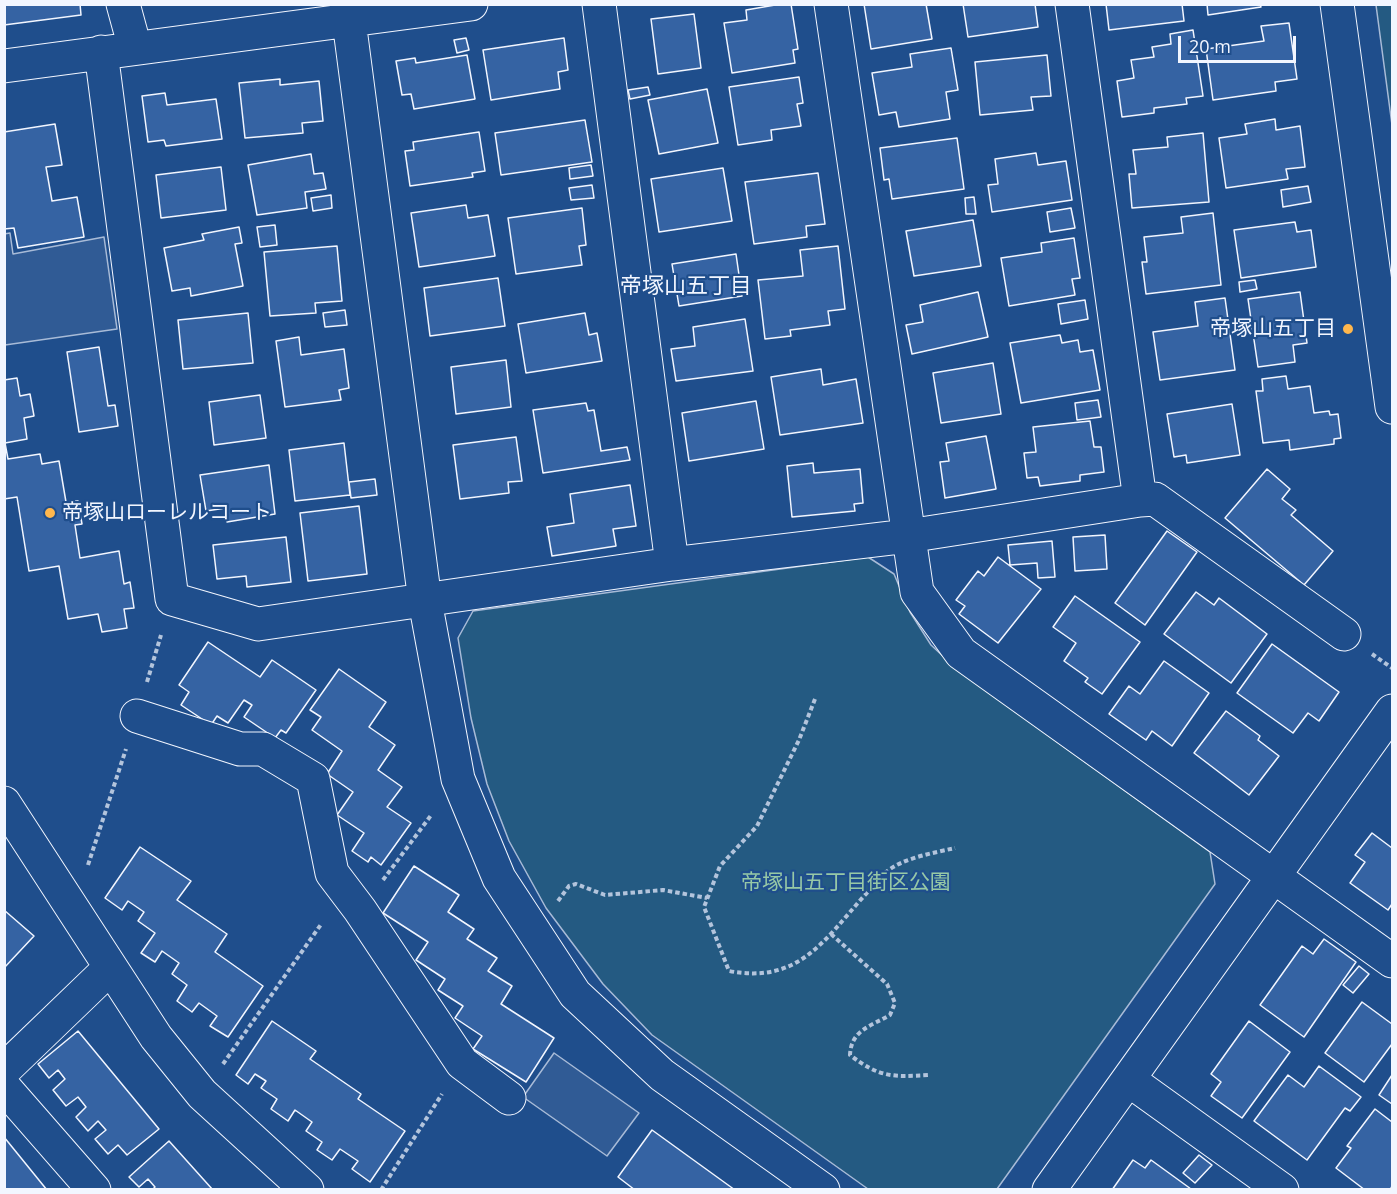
<!DOCTYPE html>
<html>
<head>
<meta charset="utf-8">
<style>
	body { margin:0 }
	#map { position:relative; width:1397px; height:1194px; overflow:hidden; background:#1f4e8c; font-family:"Open Sans",sans-serif }
	canvas { display:block }
	.frame { position:absolute; inset:0; border:6px solid #f2f6ff; pointer-events:none }
	.scale { position:absolute; left:1178px; top:36px; width:118px; height:27px; box-sizing:border-box; border:3px solid #f2f6ff; border-top:0; padding-left:8px; font-size:18px; line-height:21px; white-space:nowrap; color:#f2f6ff; -webkit-text-stroke:4px #1f4e8c; paint-order:stroke }
</style>
</head>
<body>
<div id="map">
<canvas width="1397" height="1194"></canvas>
<div class="frame"></div>
<div class="scale">20 m</div>
</div>
<script>
const g = document.querySelector('canvas').getContext('2d');
g.lineJoin = 'round';
function fill(path, color) {
  g.fillStyle = color;
  g.fill(path, 'evenodd');
}
function stroke(path, color, width, dash) {
  g.strokeStyle = color;
  g.lineWidth = width;
  g.lineCap = dash ? 'butt' : 'round';
  g.setLineDash(dash || []);
  g.stroke(path);
}
function label(font, color, halo, rows, align = 'center') {
  g.font = font + ' "Open Sans","Noto Sans JP",sans-serif';
  g.lineWidth = 4.5;
  g.setLineDash([]);
  g.textBaseline = 'middle';
  g.strokeStyle = halo;
  g.fillStyle = color;
  for (const [text, x, y, turn = 0] of rows) {
    g.save();
    g.translate(x, y);
    g.rotate((+turn || 0) * Math.PI / 180);
    g.textAlign = isNaN(turn) ? turn : align;
    if (halo) g.strokeText(text, 0, 0);
    g.fillText(text, 0, 0);
    g.restore();
  }
}
const green = new Path2D(`
	M1376 5H1392V125Z
	M868 557 894 574 910 612 931 645 960 672 1210 852 1215 884 997 1189H868L652 1035 603 984 546 908 509 841 487 784 471 718 458 638 473 611Z`);
fill(green, '#245a82');
stroke(green, '#a8bbd7', 1.5);
const parking = new Path2D(`
	M10 233 13 254 104 237 117 329 5 345 4 234Z
	M554 1053 639 1113 607 1156 523 1097Z`);
fill(parking, '#305b95');
stroke(parking, '#a8bbd7', 1.5);
const building = new Path2D(`
	M4 4H80L81 15 4 25Z
	M781 4H791L798 49 793 50 795 63 732 73 724 23 747 20 746 10Z
	M864 4H926L932 39 871 49Z
	M963 4H1035L1038 27 968 37Z
	M1106 4H1182L1184 21 1109 30Z
	M1207 4H1260L1261 7 1208 15Z
	M694 14 701 68 658 74 651 19Z
	M1289 23 1297 79 1275 82 1276 91 1213 100 1206 49 1264 41 1261 26Z
	M1193 30 1203 96 1186 98 1187 104 1154 108V113L1122 117 1117 81 1134 78 1131 60 1154 57 1152 47 1171 44 1170 34Z
	M466 38 469 50 457 53 454 40Z
	M564 38 568 70 558 72 560 89 491 100 483 50Z
	M951 48 958 90 946 92 950 119 899 127 896 112 879 115 872 73 912 67 910 54Z
	M467 55 475 99 414 109 411 94 402 95 396 61 415 58 416 63Z
	M1047 55 1051 96 1031 97 1033 110 980 115 975 62Z
	M799 77 803 103 797 104 801 126 771 130 772 140 738 145 729 87Z
	M280 79V85L319 81 323 121 302 123 303 133 245 138 239 83Z
	M648 87 650 95 630 99 628 90Z
	M707 89 718 143 659 154 648 100Z
	M165 93 167 105 216 99 222 139 166 146 164 140 148 142 142 96Z
	M1275 119 1276 130 1300 126 1305 167 1286 169 1288 179 1226 188 1219 138 1247 134 1245 124Z
	M585 120 592 162 501 175 495 133Z
	M55 124 62 165 46 167 52 201 77 197 84 237 18 248 14 228 4 229V132Z
	M479 132 485 171 472 173 473 177 410 186 405 151 414 150 413 142Z
	M1203 133 1209 202 1132 208 1129 174H1136L1133 150 1168 147 1167 137Z
	M957 138 964 189 892 199 889 179 884 180 880 148Z
	M1036 153 1038 165 1066 161 1072 200 992 212 988 185 998 184 995 159Z
	M311 154 314 174 323 173 326 189 305 192 307 208 257 215 248 165Z
	M591 165 593 176 570 179 569 168Z
	M221 167 226 210 161 218 156 175Z
	M723 168 732 221 659 232 651 179Z
	M818 173 825 224 806 226 807 237 754 244 745 182Z
	M592 185 594 198 571 200 569 188Z
	M1308 186 1311 202 1283 207 1281 190Z
	M331 195 332 208 313 211 311 198Z
	M974 197 976 214H966L965 198Z
	M466 205 468 218 488 215 495 256 419 267 411 213Z
	M582 208 586 245 579 246 582 265 516 274 508 218Z
	M1071 208 1075 228 1050 232 1047 212Z
	M1213 213 1221 285 1146 294 1142 262H1147L1144 237 1183 233 1181 217Z
	M973 220 981 266 914 276 906 231Z
	M1295 222 1297 232 1311 230 1316 267 1241 278 1234 230Z
	M275 225 277 245 260 247 257 227Z
	M239 227 242 243 235 244 243 286 191 296 190 288 172 291 164 248 204 240 202 234Z
	M1074 238 1080 278 1072 279 1075 295 1009 306 1001 258 1042 252 1041 243Z
	M337 246 342 301 315 303 316 313 270 316 264 252Z
	M838 246 845 309 828 311 830 325 790 330 791 336 765 339 758 280 803 276 800 250Z
	M736 254 742 296 679 306 672 264Z
	M498 278 505 326 430 336 424 288Z
	M1255 280 1257 289 1240 292 1239 282Z
	M978 292 988 337 912 354 906 325 923 322 920 305Z
	M1300 292 1307 343 1293 345 1295 362 1258 367 1248 299Z
	M1225 298 1235 370 1160 380 1153 332 1198 326 1195 302Z
	M1085 300 1088 319 1061 324 1058 304Z
	M345 310 347 325 325 327 323 313Z
	M248 313 253 363 183 369 178 320Z
	M585 313 589 335 597 333 602 361 526 373 518 324Z
	M745 319 753 371 676 381 671 349 695 346 693 327Z
	M1060 335 1062 343 1078 340 1080 352 1093 350 1100 390 1021 403 1010 343Z
	M299 337 301 355 344 349 349 388 339 390 341 400 285 407 276 341Z
	M99 347 108 406 115 405 118 426 79 432 67 352Z
	M506 360 511 407 456 414 451 367Z
	M993 363 1001 414 941 423 933 373Z
	M821 369 823 385 856 379 863 423 780 435 771 377Z
	M1286 376 1288 389 1310 386 1314 413 1329 411 1330 415 1338 414 1341 438 1334 439V444L1290 450 1289 440 1263 443 1256 391H1263L1262 379Z
	M17 378 20 396 30 394 34 416 24 418 27 439 5 443 8 459 40 454 42 464 59 461 66 502 78 501 82 524 75 525 80 558 119 551 124 584 130 582 134 608 124 609 127 628 102 632 98 614 68 619 59 566 29 571 17 497 4 499V380Z
	M260 395 266 438 214 445 209 402Z
	M1098 400 1101 417 1077 420 1075 403Z
	M756 401 764 449 689 461 682 413Z
	M586 403 588 411 594 410 601 451 627 447 630 460 543 473 533 410Z
	M1232 404 1240 455 1187 463 1186 455 1174 457 1167 414Z
	M1090 421 1094 447H1101L1104 472 1080 475V481L1040 486 1038 477 1027 478 1024 453 1036 452 1033 427Z
	M986 436 996 489 945 498 940 462 949 461 946 443Z
	M516 437 522 481 508 482 509 493 460 499 453 445Z
	M344 443 350 495 295 501 289 450Z
	M813 463 814 473 860 469 863 503 854 504 855 511 792 517 787 466Z
	M269 465 275 514 227 522 226 508 206 511 200 475Z
	M1267 469 1290 489 1282 499 1296 510 1291 515 1333 551 1304 585 1225 518Z
	M375 479 377 495 351 498 349 482Z
	M630 485 636 526 613 529 616 546 552 556 547 527 574 523 570 494Z
	M359 506 367 574 308 581 300 513Z
	M1167 531 1197 552 1145 625 1115 603Z
	M1105 535 1107 569 1075 571 1073 537Z
	M286 537 291 582 247 587 246 576 217 579 213 545Z
	M1052 541 1055 577 1038 578 1037 563 1010 565 1008 545Z
	M998 557 1041 589 998 643 959 614 965 606 956 600 978 571 984 576Z
	M1196 592 1214 605 1219 598 1267 634 1231 683 1164 634Z
	M1075 596 1140 642 1102 694 1085 682 1088 678 1064 661 1076 643 1053 627Z
	M208 642 260 677 272 660 316 690 286 733 281 730 275 738 244 717 252 705 244 700 228 723 217 716 211 725 181 705 189 692 179 685Z
	M1272 644 1339 692 1319 721 1308 713 1293 733 1237 693Z
	M1164 661 1209 693 1172 746 1152 731 1146 740 1109 714 1129 686 1140 694Z
	M339 669 386 702 369 727 395 745 378 770 402 787 387 807 411 823 381 865 371 857 368 862 352 851 364 833 337 815 353 792 327 774 342 751 312 730 321 717 310 710Z
	M1226 711 1260 736 1258 740 1279 756 1249 795 1194 753Z
	M1372 833 1392 848V904L1388 910 1350 883 1365 862 1355 855Z
	M140 847 191 881 177 900 227 934 215 952 263 986 228 1037 210 1026 217 1016 199 1003 192 1012 177 1001 187 985 172 974 179 963 162 951 155 962 141 953 155 933 138 921 144 912 128 901 122 910 105 898Z
	M414 866 459 895 448 912 474 929 467 939 497 958 488 971 512 986 501 1004 554 1038 526 1082 473 1049 482 1036 455 1018 463 1006 438 990 445 979 416 960 428 942 383 913Z
	M4 910 34 936 4 968Z
	M1324 939 1356 962 1304 1037 1260 1005 1302 946 1313 954Z
	M1359 966 1369 974 1353 993 1343 985Z
	M1362 1002 1392 1024V1044L1364 1082 1325 1053Z
	M272 1021 316 1051 310 1059 361 1094 358 1099 405 1131 370 1182 352 1169 358 1161 340 1149 332 1160 317 1150 322 1142 306 1131 312 1122 295 1110 288 1121 271 1109 277 1099 261 1088 266 1081 255 1074 248 1084 236 1075Z
	M1249 1021 1290 1052 1242 1118 1211 1096 1221 1082 1211 1074Z
	M78 1031 159 1129 127 1155 118 1145 108 1154 95 1139 106 1130 98 1121 88 1131 76 1117 86 1107 78 1097 66 1106 53 1090 65 1079 58 1070 49 1078 38 1064Z
	M1319 1066 1361 1097 1350 1111 1345 1108 1307 1160 1254 1121 1288 1075 1304 1087Z
	M1392 1075V1104L1379 1095Z
	M1375 1109 1392 1122V1186L1390 1190H1365L1336 1168 1351 1148 1347 1146Z
	M652 1130 735 1190H635L618 1177Z
	M4 1137 47 1190H4Z
	M169 1141 213 1190H152L155 1187 148 1179 139 1187 129 1177Z
	M1199 1155 1212 1165 1195 1183 1183 1173Z
	M1133 1160 1145 1168 1151 1160 1191 1189 1112 1190Z`);
fill(building, '#3563a3');
stroke(building, '#f2f6ff', 1.5);
const minor = new Path2D(`
	M123 4 135 48
	M599 4 672 564
	M831 4 917 592 961 653 1392 961
	M1072 4 1140 500 1155 499 1344 634
	M1337 4 1392 407
	M349 21 425 601 458 779 499 878 575 994 662 1075 823 1190
	M101 52 172 599 258 624 672 564 908 536 1140 500
	M4 66 471 4
	M137 716 240 749H263L313 779 332 873 360 910 462 1063 509 1098
	M4 803 156 1037 202 1094 307 1190
	M4 1070 110 968
	M1129 1080 1282 1190
	M4 1087 94 1190
	M1049 1190 1392 711`);
stroke(minor, '#f2f6ff', 35);
stroke(new Path2D(`
	M1372 654 1392 668
	M147 682 161 635
	M815 699 799 740 757 826 720 866 704 907 729 971C798 984 823 942 864 896 871 889 878 879 886 872 903 858 933 853 955 848
	M88 865 126 749
	M383 880 432 814
	M558 901 569 886 576 884 605 895 663 890 707 898
	M831 934 887 984 895 1003 890 1015C871 1026 851 1030 850 1055 880 1078 893 1077 929 1075
	M223 1064 322 923
	M381 1190 442 1094`), '#b3c4dc', 4, [4.5, 3]);
stroke(minor, '#1f4e8c', 33);
for (const [x, y, r, color] of [
	[1348,329,6,"#ffb74d"],
	[50,513,6,"#ffb74d"]
]) {
  const dot = new Path2D();
  dot.arc(x, y, r, 0, 2 * Math.PI);
  g.fillStyle = color;
  g.fill(dot);
  stroke(dot, '#1f4e8c', 2);
}
label('21px', '#f2f6ff', '#1f4e8c', [
	["帝塚山五丁目",1336,329],
	["帝塚山ローレルコート",62,513,"left"]
], 'right');
label('21px', '#97c8a6', '#1f4e8c', [
	["帝塚山五丁目街区公園",846,883]
]);
label('22px', '#f2f6ff', '#1f4e8c', [
	["帝塚山五丁目",686,287]
]);
</script>
</body>
</html>
